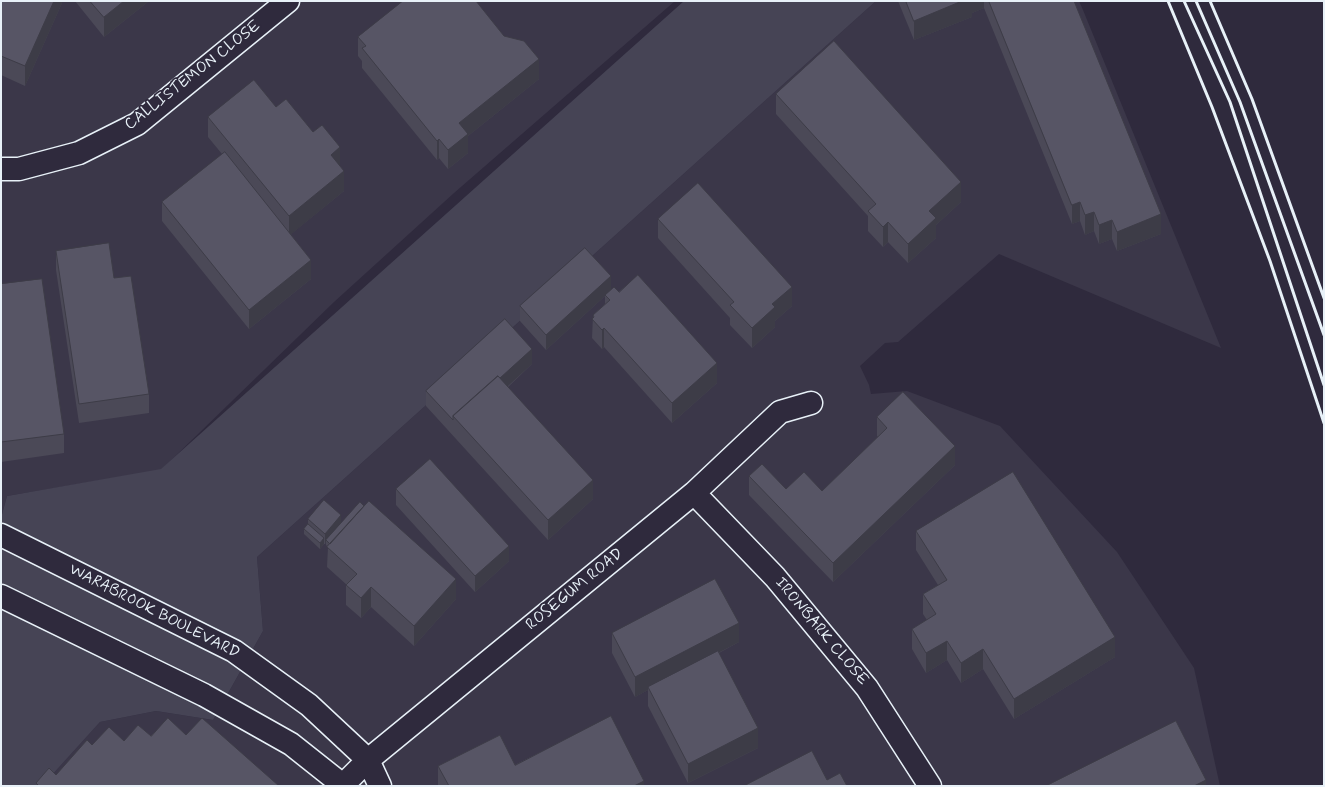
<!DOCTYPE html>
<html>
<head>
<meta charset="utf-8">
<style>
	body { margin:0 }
	#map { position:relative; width:1325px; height:787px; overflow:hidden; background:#2f2a3d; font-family:Mynerve,sans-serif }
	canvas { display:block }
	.frame { position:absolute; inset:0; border:2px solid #e8f1f8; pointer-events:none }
</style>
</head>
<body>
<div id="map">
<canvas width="1325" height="787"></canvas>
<div class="frame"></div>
</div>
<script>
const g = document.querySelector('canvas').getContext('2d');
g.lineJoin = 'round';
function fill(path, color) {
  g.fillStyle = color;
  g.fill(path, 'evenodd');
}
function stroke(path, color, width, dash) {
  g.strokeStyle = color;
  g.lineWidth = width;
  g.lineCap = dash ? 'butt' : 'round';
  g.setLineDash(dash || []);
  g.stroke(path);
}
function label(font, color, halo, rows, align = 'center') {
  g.font = font + ' Mynerve,sans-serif';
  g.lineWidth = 3.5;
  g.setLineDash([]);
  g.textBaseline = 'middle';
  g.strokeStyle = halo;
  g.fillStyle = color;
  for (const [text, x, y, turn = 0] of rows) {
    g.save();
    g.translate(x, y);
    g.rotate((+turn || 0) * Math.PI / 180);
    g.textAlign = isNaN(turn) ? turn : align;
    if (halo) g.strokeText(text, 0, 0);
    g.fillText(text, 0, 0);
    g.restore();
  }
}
fill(new Path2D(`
	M1 1H675L454 193 334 302 161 470 7 496 1 518Z
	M876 1H1079L1083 10 1221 348 999 254 898 342 885 343 860 366 869 385 871 394 907 391 1000 426 1117 552 1194 668 1220 786H42L100 722 156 711 213 720 263 631 257 557Z`), '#3b3749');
fill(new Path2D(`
	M684 1H876L257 557 263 631 213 720 156 711 100 722 42 786H1V518L7 496 161 469Z`), '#464455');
const minor = new Path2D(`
	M1 169H19L79 153 137 124 288 1
	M694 493 775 577 867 688 930 786
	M1 535 234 651 309 705 368 760 380 786
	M1 596 204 695 291 744 344 786
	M343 785 368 760 694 493 780 412 811 403`);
stroke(minor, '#e8f1f8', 25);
stroke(minor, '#2f2a3d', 22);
stroke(new Path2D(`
	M1168 1 1212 107 1270 261 1324 423
	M1184 1 1230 102 1324 385
	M1196 1 1240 102 1324 335
	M1210 1 1252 99 1324 298`), '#e8f1f8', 3);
fill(new Path2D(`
	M1 1H62V3L25 86 1 75Z
	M75 1H149L104 37Z
	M898 1H1074L1161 234 1117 251 1112 239 1099 244 1094 231 1085 235 1080 221 1072 224 984 8 972 13V17L914 40Z
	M358 37 539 79 468 136V153L448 169 439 158 437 160 362 68V61L358 56Z
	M776 94 961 202 936 225V238L908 263 888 242 883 247 868 231V216L776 114Z
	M276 107 340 167 344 191 291 234 311 279 249 329 162 221V202L222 154 208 137V117Z
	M658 219 792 306 775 321V327L752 348 730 325V318L658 238Z
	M56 251 149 394V413L79 423 56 270Z
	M1 284 64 434V453L1 462Z
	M611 290 619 292 717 383 672 423 604 347 602 349 592 338 593 315 605 304V296L546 350 520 321V306Z
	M532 364 508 387 593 499 548 540 426 406V391Z
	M877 417 955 465 833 582 749 495V476L786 489 822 491 878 437 877 436Z
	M396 489 509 561 475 592 396 505Z
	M308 519 341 523 456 599 414 646 371 607 361 618 346 605V585H347L327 567 328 547 326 545V542L325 544H324L320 549 304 534V529L308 524Z
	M916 531 1115 657 1014 719 983 669 961 683 947 660 926 673 912 649V629L927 620 923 614V594L938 585 916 550Z
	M612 633 739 642 719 653 758 748 688 783 648 706V690L635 697 612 653Z
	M515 765 644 786H438V766Z`), '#4b4957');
fill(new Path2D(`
	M54 1H62V3L25 86V66Z
	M124 1H149L104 37V17Z
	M962 1H984V8L972 13V17L914 40V21Z
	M539 59V79L468 136V153L448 169V150L459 123Z
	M439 139V158L437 160V141Z
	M340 147V167L331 155Z
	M344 171V191L289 236V216Z
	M961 182V202L936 225V238L908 263V244L929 211Z
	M1080 202V221L1072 224V205Z
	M1094 212V231L1085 235V215Z
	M1161 214V234L1117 251V232Z
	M1112 220V239L1099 244V225Z
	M888 222V242L883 247V227Z
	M311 260V279L249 329V310Z
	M611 276V292L605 295V296L546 350V335Z
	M792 287V306L775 321V327L752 348V328L772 304Z
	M604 328V347L602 349V330Z
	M532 349V364L463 427 456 418Z
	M717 363V383L672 423V403Z
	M955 446V465L833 582V563Z
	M593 480V499L548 540V520Z
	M341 515V526L326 540V542L325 544V534Z
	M324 538V544L320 549V543Z
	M509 546V561L475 592V576Z
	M456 579V599L414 646V626Z
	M371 587V607L361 618V598Z
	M739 623V642L649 689 648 687V690L635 697V677Z
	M1115 637V657L1014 719V699Z
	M947 641V660L926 673V653Z
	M983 649V669L961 683V663Z
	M758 728V748L688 783V764Z
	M1206 780V786H1194Z
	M644 781V786H634Z`), '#3d3c47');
const building = new Path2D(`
	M1 1H54L25 66 1 56Z
	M90 1H124L104 17Z
	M403 1H476L504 36 524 41 539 59 459 123 468 134 448 150 439 139 437 141 362 48 366 46 358 37Z
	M906 1H962L914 21Z
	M989 1H1074L1161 214 1117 232 1112 220 1099 225 1094 212 1085 215 1080 202 1072 205Z
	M834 41 961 182 929 211 936 218 908 244 888 222 883 227 868 211 876 204 776 94Z
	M254 80 276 107 286 99 313 132 322 125 340 147 331 155 344 171 289 216 208 117Z
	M225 152 311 260 249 310 162 202Z
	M698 183 792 287 772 304 775 307 752 328 730 305 734 302 658 219Z
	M109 243 114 278 131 276 149 394 79 404 56 251Z
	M585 248 611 276 546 335 520 306Z
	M638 275 717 363 672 403 604 328 602 330 592 319 594 317 593 315 610 300 605 295 614 287 619 292Z
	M42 279 64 434 1 442V284Z
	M505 319 532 349 500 378 498 376 453 416V420L426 391Z
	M498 376 593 480 548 520 453 416Z
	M903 392 955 446 833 563 749 476 762 464 786 489 804 472 822 491 887 428 877 417Z
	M430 459 509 546 475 576 396 489Z
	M1013 472 1115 637 1014 699 983 649 961 663 947 641 926 653 912 629 936 614 923 594 947 580 916 531Z
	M324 500 341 515 325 534 308 519Z
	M369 501 456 579 414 626 371 587 361 598 346 585 357 574 327 547Z
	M360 502 364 506 330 544 326 540Z
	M308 524 324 538 320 543 304 529Z
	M715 579 739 623 635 677 612 633Z
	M718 651 758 728 688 764 648 687Z
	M611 716 644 781 634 786H449L438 766 500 735 515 765Z
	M168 718 186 735 202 718 279 786H39L36 783 49 768 56 775 87 740 92 745 109 727 124 741 138 725 151 736Z
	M1176 721 1206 780 1194 786H1046Z
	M812 751 827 780 840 773 847 786H744Z`);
fill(building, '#575565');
stroke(building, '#3d3c47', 1);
label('16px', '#e8f1f8', '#2f2a3d', [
	["CALLISTEMON CLOSE",193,76,-38],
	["ROSEGUM ROAD",575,590,-39],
	["WARABROOK BOULEVARD",154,612,27],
	["IRONBARK CLOSE",821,632,50]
]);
</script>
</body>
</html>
